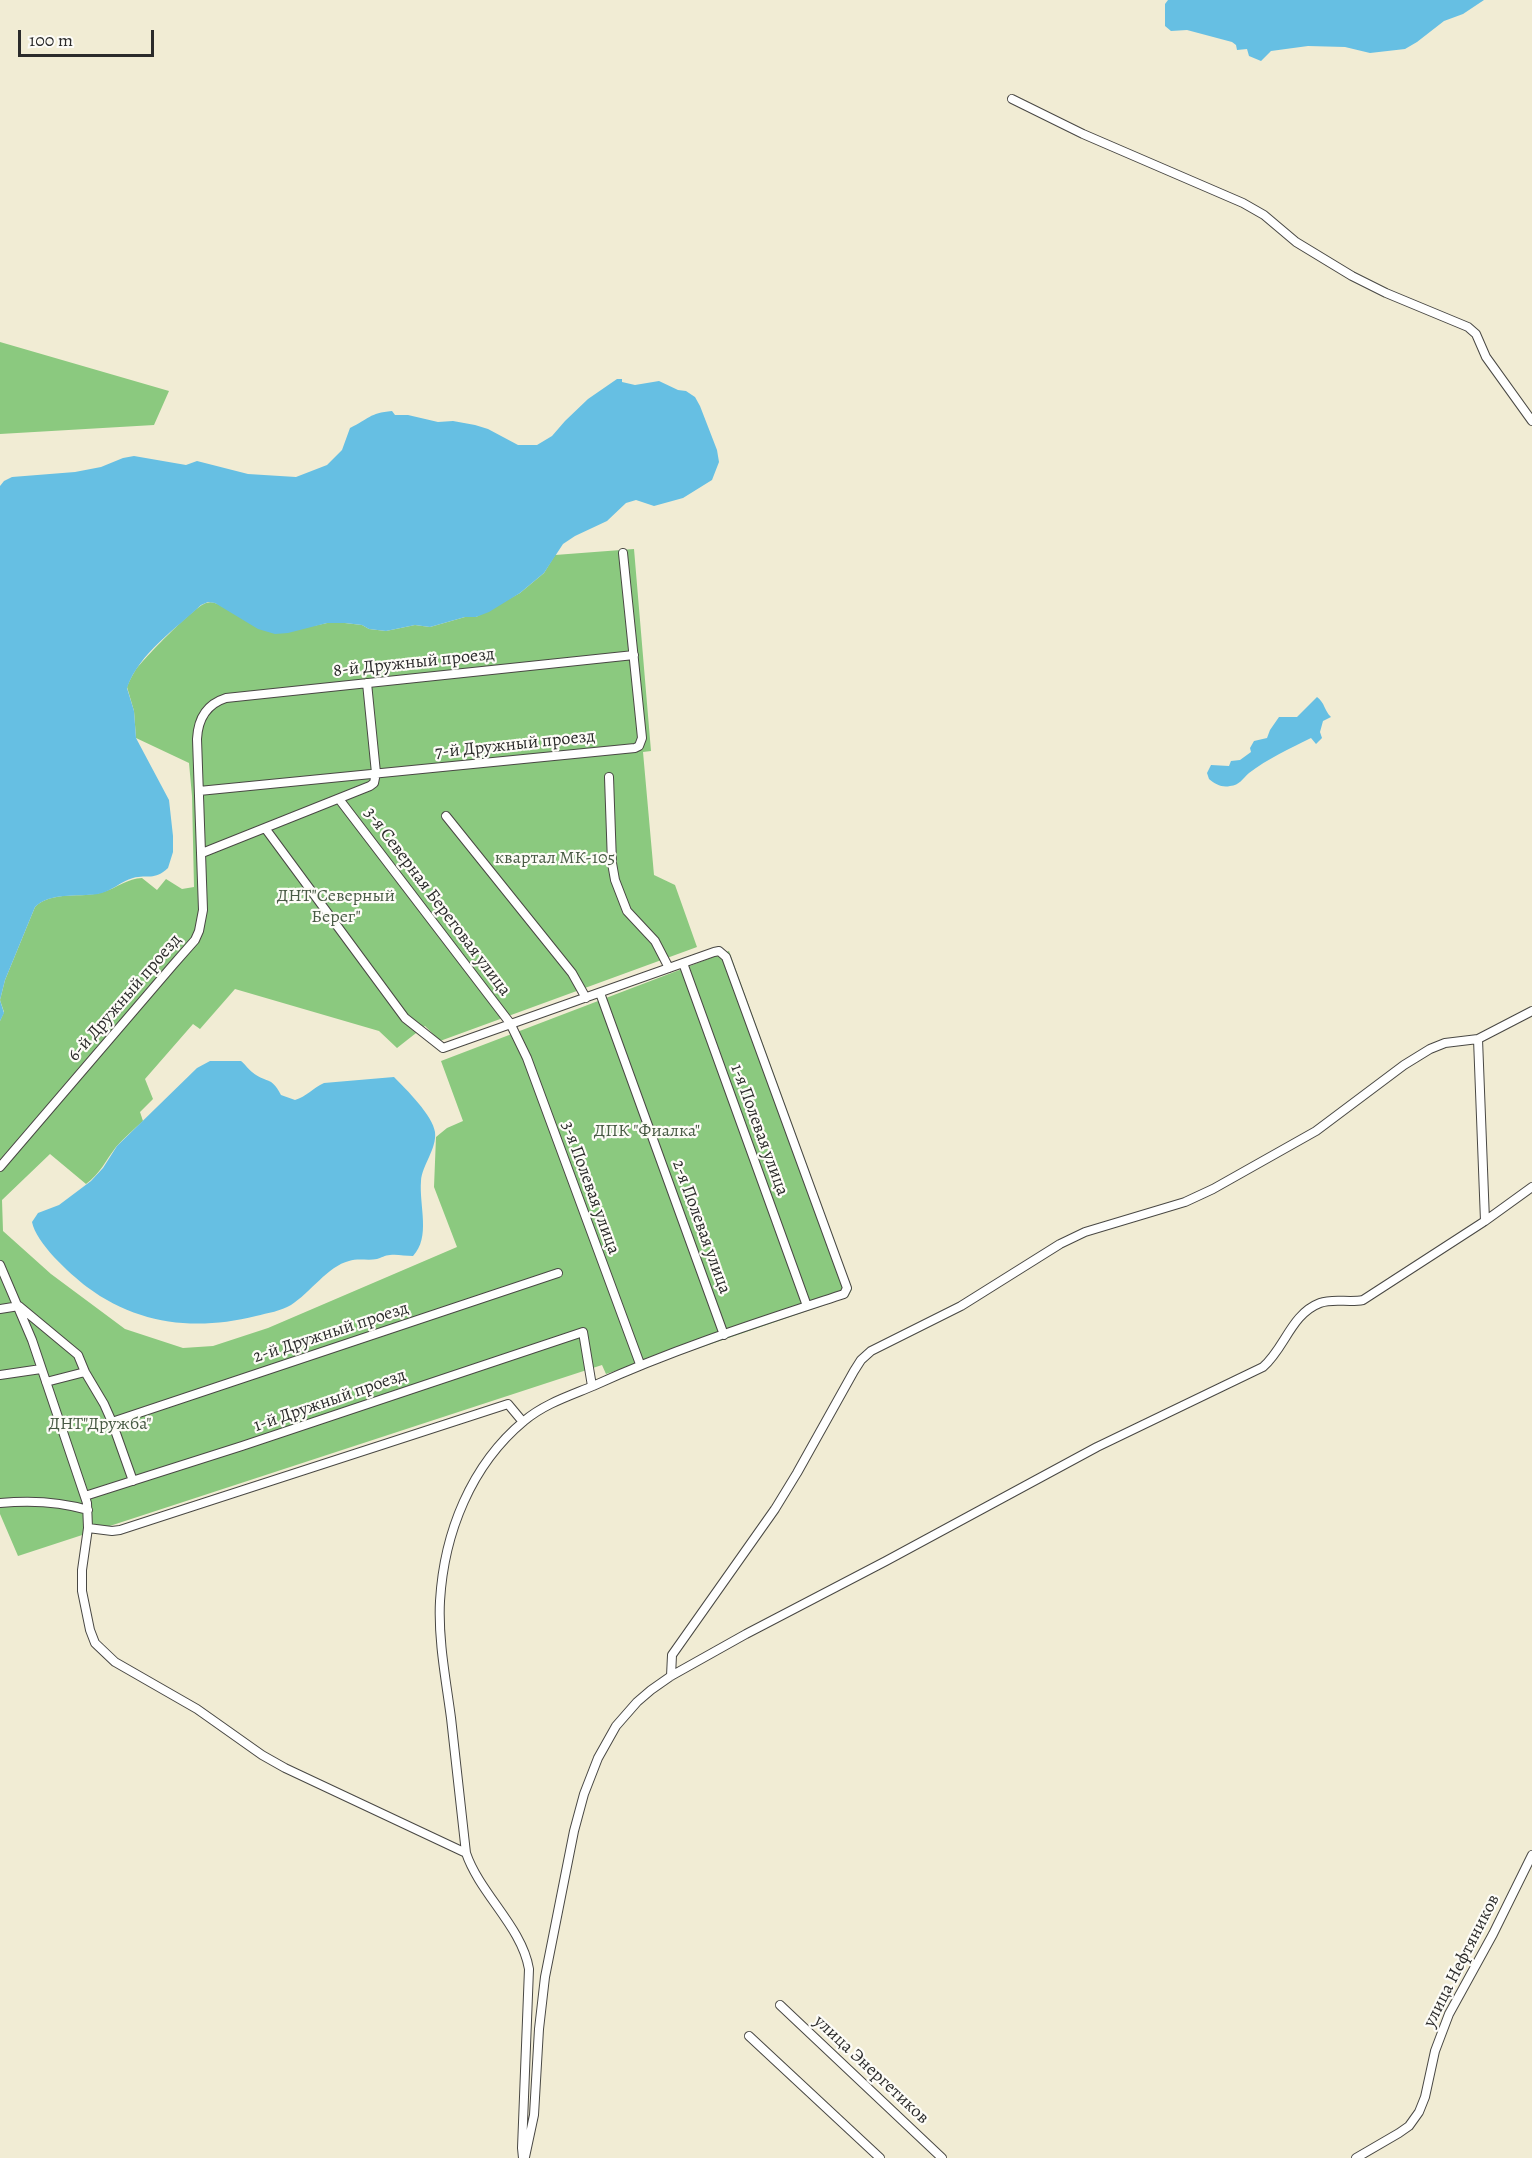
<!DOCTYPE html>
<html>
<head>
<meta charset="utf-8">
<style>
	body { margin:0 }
	#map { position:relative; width:1532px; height:2158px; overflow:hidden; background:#f1ecd4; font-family:Alegreya,serif }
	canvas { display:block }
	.scale { position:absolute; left:18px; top:30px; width:136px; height:27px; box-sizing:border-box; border:3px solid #2b2b2b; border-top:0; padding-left:8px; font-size:18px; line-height:21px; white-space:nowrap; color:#2b2b2b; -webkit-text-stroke:4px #fdfcf7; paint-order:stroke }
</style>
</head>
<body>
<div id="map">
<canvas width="1532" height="2158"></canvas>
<div class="scale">100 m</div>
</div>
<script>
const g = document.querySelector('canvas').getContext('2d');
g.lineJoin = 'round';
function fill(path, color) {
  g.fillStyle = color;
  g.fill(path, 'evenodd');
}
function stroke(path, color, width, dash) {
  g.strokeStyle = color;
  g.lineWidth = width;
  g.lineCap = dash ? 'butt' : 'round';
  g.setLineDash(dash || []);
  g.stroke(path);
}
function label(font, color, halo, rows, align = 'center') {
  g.font = font + ' Alegreya,serif';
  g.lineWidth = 4.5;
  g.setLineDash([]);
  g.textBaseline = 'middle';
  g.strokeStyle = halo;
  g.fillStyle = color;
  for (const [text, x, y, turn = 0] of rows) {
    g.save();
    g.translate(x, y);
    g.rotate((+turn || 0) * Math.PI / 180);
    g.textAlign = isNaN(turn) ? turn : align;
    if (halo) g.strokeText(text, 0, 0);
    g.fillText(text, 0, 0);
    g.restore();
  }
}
fill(new Path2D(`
	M0 342 169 391 154 425 0 434Z
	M634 549 651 751 643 752 654 875 675 885 697 947 440 1041 425 1026 397 1048 379 1031 235 989 200 1029 193 1024 145 1079 153 1099 140 1112 143 1121C134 1129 124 1138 116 1147 106 1160 100 1174 86 1184L50 1154 2 1200 3 1231 51 1274 125 1329 183 1348 213 1346 268 1328 457 1247 434 1187 436 1137 447 1128 463 1121 441 1061 729 951 852 1289 848 1297 644 1367 636 1364 606 1374 602 1365 18 1556 0 1514V1021L4 1012 0 1000 5 980 35 907C52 890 81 899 103 892 117 888 128 878 142 878L157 890 166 879 182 889 194 887 192 796 189 763 136 738 134 711 127 687C129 681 132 676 135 671 143 659 195 606 206 603 213 601 218 604 223 607L313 626 327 623H345L362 625 369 629 386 631 415 625 430 627 465 617H476L520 593 544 573 555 555Z`), '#8bc97f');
fill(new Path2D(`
	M1168 0H1484L1463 14 1444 21 1417 42 1405 49 1370 53 1345 47 1308 46 1271 51 1261 61 1249 56 1247 49 1237 50 1236 45 1232 42 1187 30 1171 31 1165 26V4Z
	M617 379H622V382L635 385 659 381 678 390 686 391 695 397 700 406 717 450 719 462 712 480 683 498 654 506 636 500 626 503 607 521 575 536 563 544 544 573 520 593 489 612 476 617H465L430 627 415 625 386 631 369 629 362 625 345 623H327L288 633 275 634 258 629 215 603 208 602 201 605C176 629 139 653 127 688L134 711 136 738 169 800 173 836V852L168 868C154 881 148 874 133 878 121 881 111 892 98 894 78 897 50 892 35 907L5 980 0 1000 4 1013 0 1021V486L4 481 12 477 75 472 101 467 123 458 134 456 186 465 197 461 248 474 296 477 327 465 342 450 350 428C369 419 369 413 392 411L395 415H408L438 422 453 421 475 425 488 429 518 445H537L552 436 565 421 588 399Z
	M1317 697C1325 703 1324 710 1331 717L1323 721 1320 732 1322 738 1316 744 1311 738C1291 748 1267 759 1249 773 1242 779 1240 785 1230 786 1222 788 1215 784 1209 779L1207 773 1211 765 1229 766 1231 761 1240 760 1251 752 1250 748 1254 741 1267 738 1270 730 1279 717H1297Z
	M210 1061H241C246 1065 248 1069 252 1072 266 1084 271 1075 281 1095L295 1100C306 1097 313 1088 324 1083L394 1077C406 1089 433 1116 435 1132 437 1149 422 1165 421 1181 419 1206 431 1237 413 1256 405 1256 397 1254 390 1255 385 1255 381 1258 377 1259 368 1261 358 1258 349 1261 328 1266 310 1293 291 1305 281 1311 268 1313 256 1316 196 1331 138 1325 87 1287 69 1273 36 1243 32 1222L38 1213 59 1205 91 1181 103 1168 117 1146 197 1068Z`), '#66bfe3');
const street = new Path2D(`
	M1012 99 1083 134 1243 203 1264 215 1296 242 1352 276 1386 293 1468 327 1476 334 1486 357 1532 421
	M609 777 612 863 615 880 627 911 655 941 669 968
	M199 791 635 748 639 746 642 738 623 553
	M339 799 510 1023 527 1058 640 1364
	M446 816 572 973 586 998
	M265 828 405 1018 443 1048 714 952 719 951 726 957 847 1288 844 1294C759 1322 674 1349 593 1386 569 1396 544 1404 524 1421 471 1465 444 1533 440 1601 438 1640 446 1680 451 1718 456 1763 461 1808 466 1853 480 1894 522 1927 529 1969L522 2148 523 2158
	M202 853 370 786 374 783 376 773 367 683
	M683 963 807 1306
	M600 993 724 1335
	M0 1167 173 965 195 940 199 931 203 910 197 739C198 719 207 704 226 698L634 655
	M1485 1221 1532 1187
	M0 1265 32 1340 87 1503 88 1528 82 1570V1591L90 1630 95 1643 115 1662 197 1709 262 1755 285 1768 466 1853
	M0 1309 19 1306 78 1355 85 1372 104 1404 112 1422 133 1481
	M0 1375 41 1369
	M46 1382 85 1372
	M112 1422 558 1273
	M85 1496 242 1446 583 1332 592 1386
	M0 1503C31 1500 58 1501 88 1510
	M88 1528 112 1531 120 1530 508 1404 523 1422
	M671 1676 672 1655 775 1509 797 1473 854 1371 861 1360 871 1351 961 1306 1060 1244 1085 1232 1185 1202 1213 1189 1316 1131 1404 1065 1430 1049 1445 1043 1478 1039 1532 1011
	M780 2005 942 2158
	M749 2036 880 2158
	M525 2157 534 2115 539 2029 545 1977 574 1831 584 1794 598 1758 616 1726 637 1702 651 1690 671 1676 746 1634 886 1561 1097 1447 1263 1367C1285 1348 1291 1314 1320 1303 1333 1298 1349 1303 1363 1300L1485 1221 1478 1039
	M1356 2158 1399 2133 1409 2126 1419 2112 1425 2097 1435 2051 1449 2014 1493 1934 1532 1855`);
stroke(street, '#494844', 10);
stroke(street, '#fff', 8);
label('18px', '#2b2b2b', '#fdfcf7', [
	["8-й Дружный проезд",414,663,-6],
	["7-й Дружный проезд",515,745,-6],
	["3-я Северная Береговая улица",437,902,53],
	["6-й Дружный проезд",125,998,-49],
	["1-я Полевая улица",759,1130,70],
	["3-я Полевая улица",590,1188,70],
	["2-я Полевая улица",701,1227,70],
	["2-й Дружный проезд",331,1333,-18],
	["1-й Дружный проезд",330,1401,-19],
	["улица Нефтяников",1462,1961,-63],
	["улица Энергетиков",871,2070,43]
]);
label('18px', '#485a44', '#fdfcf7', [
	["квартал МК-105",555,859],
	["ДНТ\"Северный",336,897],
	["Берег\"",336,918],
	["ДПК \"Фиалка\"",647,1132],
	["ДНТ\"Дружба\"",100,1425]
]);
</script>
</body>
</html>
